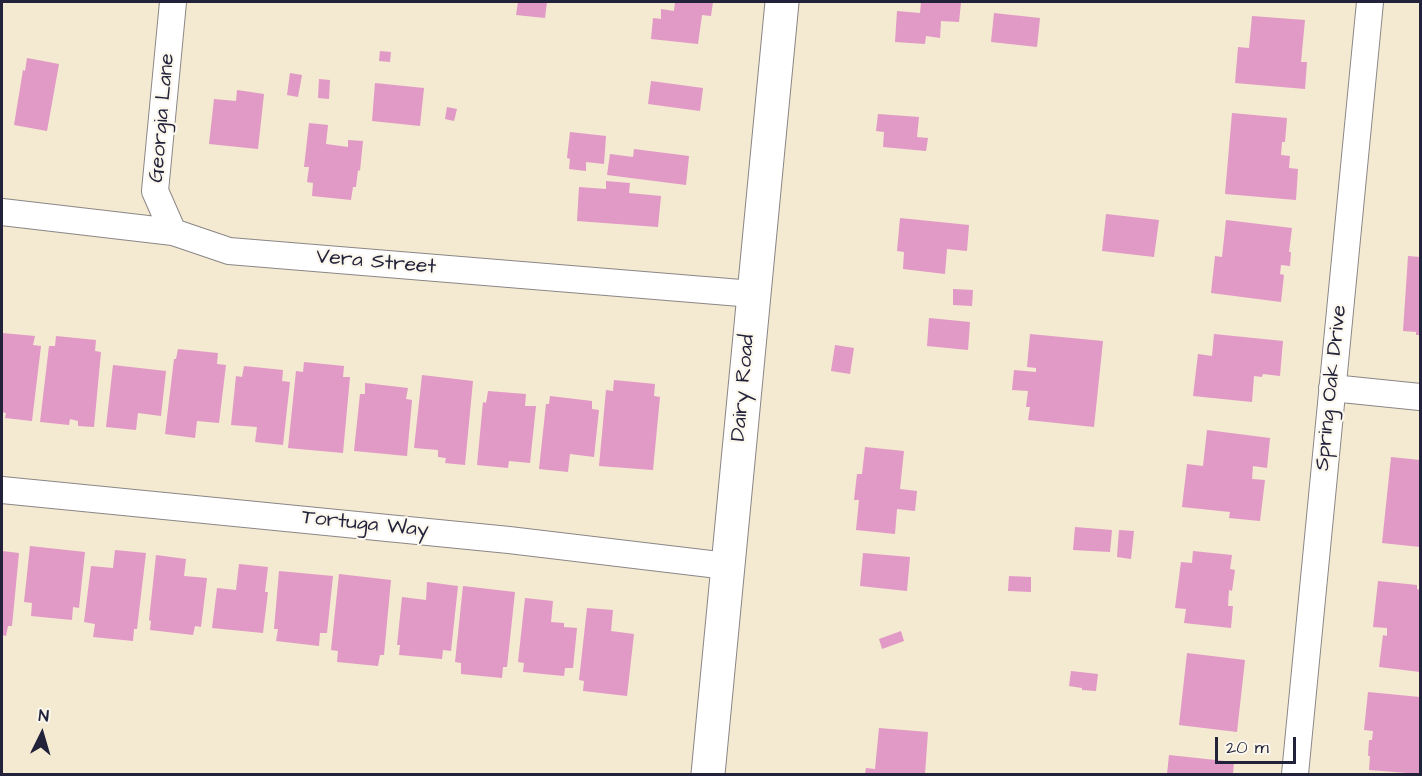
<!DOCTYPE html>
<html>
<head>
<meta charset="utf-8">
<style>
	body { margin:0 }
	#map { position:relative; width:1422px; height:776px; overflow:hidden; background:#f4e9d1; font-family:"Architects Daughter",sans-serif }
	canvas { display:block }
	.frame { position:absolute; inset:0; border:3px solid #22223b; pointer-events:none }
	.north { position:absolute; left:12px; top:704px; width:60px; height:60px; -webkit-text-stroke:4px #fbf7ec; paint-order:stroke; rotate:5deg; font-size:16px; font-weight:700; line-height:24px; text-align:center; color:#22223b }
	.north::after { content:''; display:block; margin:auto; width:21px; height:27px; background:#22223b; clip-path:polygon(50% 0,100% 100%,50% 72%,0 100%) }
	.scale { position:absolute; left:1215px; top:737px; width:81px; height:27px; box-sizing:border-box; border:3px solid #22223b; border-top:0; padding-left:8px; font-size:18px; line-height:21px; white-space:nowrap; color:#22223b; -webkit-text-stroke:4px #fbf7ec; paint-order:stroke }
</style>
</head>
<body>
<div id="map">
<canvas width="1422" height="776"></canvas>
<div class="frame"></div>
<div class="north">N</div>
<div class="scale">20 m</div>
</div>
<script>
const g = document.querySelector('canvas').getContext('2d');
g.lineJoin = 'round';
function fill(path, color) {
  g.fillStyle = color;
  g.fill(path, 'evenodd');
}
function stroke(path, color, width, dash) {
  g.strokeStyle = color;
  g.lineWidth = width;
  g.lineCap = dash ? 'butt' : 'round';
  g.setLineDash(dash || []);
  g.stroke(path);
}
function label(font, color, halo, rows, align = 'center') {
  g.font = font + ' "Architects Daughter",sans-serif';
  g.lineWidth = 4.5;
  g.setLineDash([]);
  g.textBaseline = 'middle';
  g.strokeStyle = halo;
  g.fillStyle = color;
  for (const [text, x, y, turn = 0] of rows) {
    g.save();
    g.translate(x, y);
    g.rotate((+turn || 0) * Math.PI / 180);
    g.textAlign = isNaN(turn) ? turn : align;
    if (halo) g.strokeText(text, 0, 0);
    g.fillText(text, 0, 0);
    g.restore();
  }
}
fill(new Path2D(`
	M518 2H547L545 18 516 15Z
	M675 2H713L711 16 702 15 698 44 651 39 653 18 661 19V9L674 11Z
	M921 2 961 3 959 22 941 21 940 38 926 36 925 44 895 42 897 11 920 13Z
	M994 13 1040 18 1037 47 991 42Z
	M1252 16 1305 20 1301 62H1307L1305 89 1235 83 1238 47 1249 48Z
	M380 51 391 52 390 62 379 61Z
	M27 58 59 64 47 131 14 125 23 70 25 71Z
	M290 73 302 75 298 97 287 95Z
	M319 79 330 80 329 99 318 98Z
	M651 81 703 88 700 111 648 104Z
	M375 83 424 88 420 126 372 121Z
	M237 90 264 94 258 149 209 144 214 99 236 101Z
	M447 107 457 109 454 121 445 119Z
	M1232 113 1287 118 1285 142H1282L1281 155 1290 156 1289 168 1298 169 1296 200 1225 194Z
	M878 114 919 117 917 137 928 138 926 151 883 147 884 132 876 131Z
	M309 123 328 125 326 144 348 147V140L363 141 360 171 358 170 356 187H353L351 200 312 196 313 183 307 182 309 167H304Z
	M570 132 606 136 604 164 586 162V171L569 169 570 159 567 158Z
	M634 149 689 156 686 185 607 175 610 154 633 157Z
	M606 181 630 183 629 193 661 196 658 227 577 221 579 187 606 189Z
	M1106 214 1159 220 1154 257 1102 251Z
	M900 218 969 225 967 251 947 249 945 274 903 269 904 252 897 251Z
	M1226 220 1292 228 1289 252H1291L1290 266 1281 265 1280 274 1284 275 1281 302 1211 293 1215 256 1222 257Z
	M1408 256 1420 257V335H1416V332L1403 331Z
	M953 289 973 290 972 306 953 305Z
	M929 318 970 322 968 350 927 346Z
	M2 333 35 336 33 345 41 346 32 421 5 418 6 413 2 412Z
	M1030 334 1103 341 1094 427 1028 420 1030 407H1026L1028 391 1012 390 1014 370 1036 372V368L1027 367Z
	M1214 334 1283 341 1280 376 1263 374 1262 377 1254 376 1252 402 1193 396 1198 354 1212 356Z
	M56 336 96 340 95 351 101 352 94 427 78 426V421L70 419 69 425 40 422 49 346H55Z
	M835 345 854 348 850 374 831 371Z
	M178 349 218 353 217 364 226 365 219 423 197 421 195 438 165 434 174 359H176Z
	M304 362 344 366 343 377H350L343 453 288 448 296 371 303 372Z
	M113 365 166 371 161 416 138 413 136 430 106 427Z
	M244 366 283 370 282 381 290 382 283 445 255 442 257 427 231 425 236 376 242 377Z
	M422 375 473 381 465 465 445 463 446 458 438 457V450L414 448Z
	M614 380 655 384 654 396 660 397 653 470 599 466 606 390 613 391Z
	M365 383 408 388 406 399 412 400 407 456 354 451 360 394H365Z
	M488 391 526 394 525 406H536L530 463 509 461 508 468 477 465 483 402 486 403Z
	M550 396 592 401V409L599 410 594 457 570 454 568 472 539 469 546 404H549Z
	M1207 430 1270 438 1267 468 1253 466 1252 479 1265 480 1260 521 1229 518 1230 512 1182 507 1187 464 1203 466Z
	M865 447 904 451 900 489 917 491 915 511 897 509 895 534 856 530 859 500H854L857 474H862Z
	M1391 457 1420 460V547L1382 543Z
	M1075 527 1112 530 1110 552 1073 550Z
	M1119 530 1134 531 1131 559 1117 557Z
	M30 546 85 552 79 608 73 607 72 620 31 616 32 603 24 602Z
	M115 550 146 553 137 629H134L133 641 93 637 95 624 84 622 91 566 113 568Z
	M2 551 19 553 12 626H8L6 636 2 635Z
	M1193 551 1232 555 1230 569 1235 570 1232 591 1229 590 1228 606H1233L1231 628 1184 623 1186 609 1175 608 1181 562 1192 563Z
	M863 553 910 557 907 591 860 586Z
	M156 555 186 559 184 576 207 578 201 627 195 626 193 635 150 630 151 621 149 620Z
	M239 564 268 567 265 592H268L263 633 212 628 217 588 236 590Z
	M279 571 333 576 327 633H320L319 646 276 641 278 629H274Z
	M339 574 391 580 384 655H380L378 666 337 662 338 651 331 650Z
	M1009 576 1031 577V592L1008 591Z
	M1378 581 1417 585V589L1420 590V672L1379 667 1383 635 1387 636V628L1373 627Z
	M427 582 458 586 451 651 443 650 442 659 399 655 400 645H397L402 597 426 600Z
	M463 586 515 592 507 667H503L502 678 461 674V663L455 662Z
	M525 598 553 601 551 622 564 623V627L577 628 573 668H565L564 676 523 672 524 663 518 662Z
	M587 608 613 610 611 631 634 634 627 696 583 691 584 681 579 680Z
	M901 631 904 641 882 649 879 639Z
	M1187 653 1245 660 1237 732 1179 725Z
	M1071 671 1098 674 1096 691 1082 690V688L1069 686Z
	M1368 692 1420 697V774L1369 770 1370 756H1368L1369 740H1372L1373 731 1364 730Z
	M879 728 928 732 925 774H865L866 768 875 769Z
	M1169 755 1234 762 1233 774H1167Z`), '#e199c6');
const street = new Path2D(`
	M2 212 173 232 229 251 753 294
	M173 232 155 191 173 2
	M1332 388 1420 397
	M2 490 509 540 727 566
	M1295 774 1370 2`);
const secondary = new Path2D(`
	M708 774 782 2`);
stroke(street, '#8b8686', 28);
stroke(secondary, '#8b8686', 35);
stroke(street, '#fff', 26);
stroke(secondary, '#fff', 33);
label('21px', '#22223b', '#fbf7ec', [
	["Georgia Lane",163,118,-85],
	["Vera Street",376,263,5],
	["Dairy Road",744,388,-85],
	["Spring Oak Drive",1332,388,-84],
	["Tortuga Way",365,525,6]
]);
</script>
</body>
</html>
